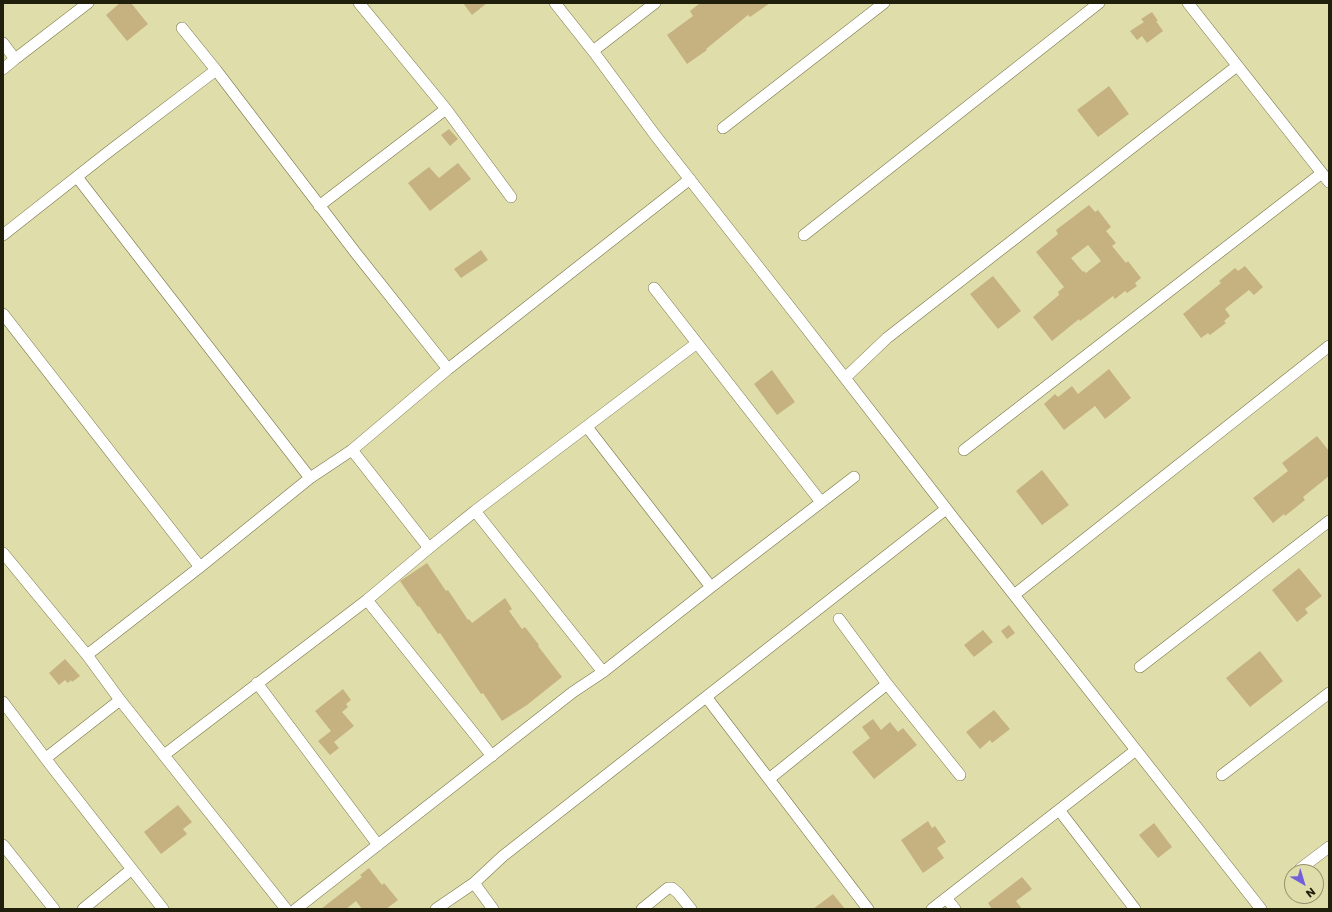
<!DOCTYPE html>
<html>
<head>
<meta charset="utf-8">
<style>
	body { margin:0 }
	#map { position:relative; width:1332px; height:912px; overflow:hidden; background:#dfdeab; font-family:Poppins,sans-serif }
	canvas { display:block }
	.frame { position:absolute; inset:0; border:4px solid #201f0b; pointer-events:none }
	.north { position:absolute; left:1284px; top:864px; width:40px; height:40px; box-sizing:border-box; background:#dfdeab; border:1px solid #93926b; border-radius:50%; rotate:142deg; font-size:11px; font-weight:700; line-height:16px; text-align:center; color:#201f0b }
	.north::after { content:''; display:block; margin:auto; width:14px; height:18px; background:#735fda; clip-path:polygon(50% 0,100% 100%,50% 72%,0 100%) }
</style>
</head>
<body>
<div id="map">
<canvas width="1332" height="912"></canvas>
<div class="frame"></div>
<div class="north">N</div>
</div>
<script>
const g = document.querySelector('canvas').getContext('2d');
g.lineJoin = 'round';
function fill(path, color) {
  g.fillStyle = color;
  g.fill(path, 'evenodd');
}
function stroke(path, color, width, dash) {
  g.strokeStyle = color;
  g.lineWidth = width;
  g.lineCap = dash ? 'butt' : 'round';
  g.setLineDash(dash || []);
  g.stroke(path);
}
fill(new Path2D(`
	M120 3H131L148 24 127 41 106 15Z
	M463 3H487L472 15Z
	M700 3H770L750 17 748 15 706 49 707 50 687 64 667 35 693 16 690 11Z
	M1152 12 1158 21H1156L1163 31 1147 43 1142 36 1137 40 1130 31 1144 22 1141 19Z
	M1109 86 1129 114 1098 137 1077 110Z
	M449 129 458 139 450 146 441 135Z
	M458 163 471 179 430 211 408 183 429 167 439 178Z
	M1089 205 1095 212 1098 210 1111 227 1106 231 1116 243 1112 246 1126 263 1128 261 1141 278 1135 283 1137 286 1127 293 1125 291 1115 299 1113 296 1080 321 1079 319 1052 341 1033 317 1059 295 1058 292 1064 287 1036 252 1058 234 1056 230ZM1088 245 1101 261 1086 273 1084 271 1083 272 1071 258Z
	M481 250 488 260 461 278 454 269Z
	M1245 266 1263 287 1254 295 1249 290 1225 309 1230 316 1224 321 1226 323 1210 335 1208 333 1201 338 1183 314 1221 283 1219 281 1235 268 1238 271Z
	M993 276 1021 311 998 329 970 294Z
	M1109 369 1131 398 1105 419 1095 406 1064 430 1044 404 1055 394 1058 397 1072 386 1078 394Z
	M772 370 795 402 777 415 754 384Z
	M1317 436 1329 451V476L1303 497 1305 500 1285 516 1284 514 1273 523 1253 498 1288 471 1282 463Z
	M1042 470 1069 505 1042 525 1016 491Z
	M427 563 446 591 448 590 468 620 469 619 472 623 505 598 512 609 509 611 522 629 525 627 539 645 538 646 562 677 527 705 502 721 483 693 481 694 440 633 438 634 419 606 418 607 400 581Z
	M1299 568 1322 596 1305 609 1308 613 1297 622 1272 590Z
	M1009 625 1015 633 1007 639 1001 631Z
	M983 630 993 642 974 657 964 645Z
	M1260 651 1283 681 1250 707 1226 678Z
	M65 659 80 676 72 682 71 680 68 683 65 680 59 685 49 673Z
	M343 689 351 700 346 704 348 707 342 712 354 726 334 742 339 748 330 755 318 741 331 731 315 711Z
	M994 710 1010 729 992 743 990 740 980 749 966 732Z
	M873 719 881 730 890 722 898 732 903 728 917 745 874 779 852 752 870 738 862 727Z
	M178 805 192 822 183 829 187 834 161 854 144 832Z
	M928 821 932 828 935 826 946 842 937 848 944 858 923 873 901 840Z
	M1154 823 1172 847 1158 858 1139 835Z
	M369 868 382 885 384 883 398 900 386 909H362L356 901 346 909H321L362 877 360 875Z
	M1022 877 1032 889 1016 901 1022 909H992L988 903Z
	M833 894 845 909H813Z`), '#c6b181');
const minor = new Path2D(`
	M359 3 446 109 511 197
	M555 3 593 51 655 135 800 320 955 520 1261 909
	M1188 3 1329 182
	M182 28 216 70 355 252 448 369
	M3 43 15 59 3 69
	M593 51 655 3
	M15 59 88 3
	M723 128 884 3
	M77 177 310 478
	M319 206 446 109
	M3 235 107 153 216 70
	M804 235 1099 3
	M654 288 821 502
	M3 314 200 567
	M845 378 887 338 1237 66
	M587 427 711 587
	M352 450 429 548
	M964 450 1322 173
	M475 511 603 672
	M3 553 87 655 120 700 286 909
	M1014 595 1329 346
	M367 600 492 756
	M839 619 887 684 960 775
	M87 655 200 567 310 478 352 450 448 369 690 179
	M1140 667 1329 521
	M257 683 378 845
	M707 698 868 909
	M3 702 52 767 163 909
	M164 755 367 600 429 548 475 511 697 343
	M46 758 120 700
	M1222 775 1329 693
	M769 779 887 684
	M1059 810 1135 909
	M3 845 54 909
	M1300 869 1329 847
	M474 883 493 909
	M946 898 955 909
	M83 909 132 869
	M296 909 573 692 603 672 711 587 854 477
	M436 909 474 883 503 856 946 509
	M642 909 668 888H672L678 893 691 909
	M932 909 1136 750`);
stroke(minor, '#777546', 12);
stroke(minor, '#fff', 11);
</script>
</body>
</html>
